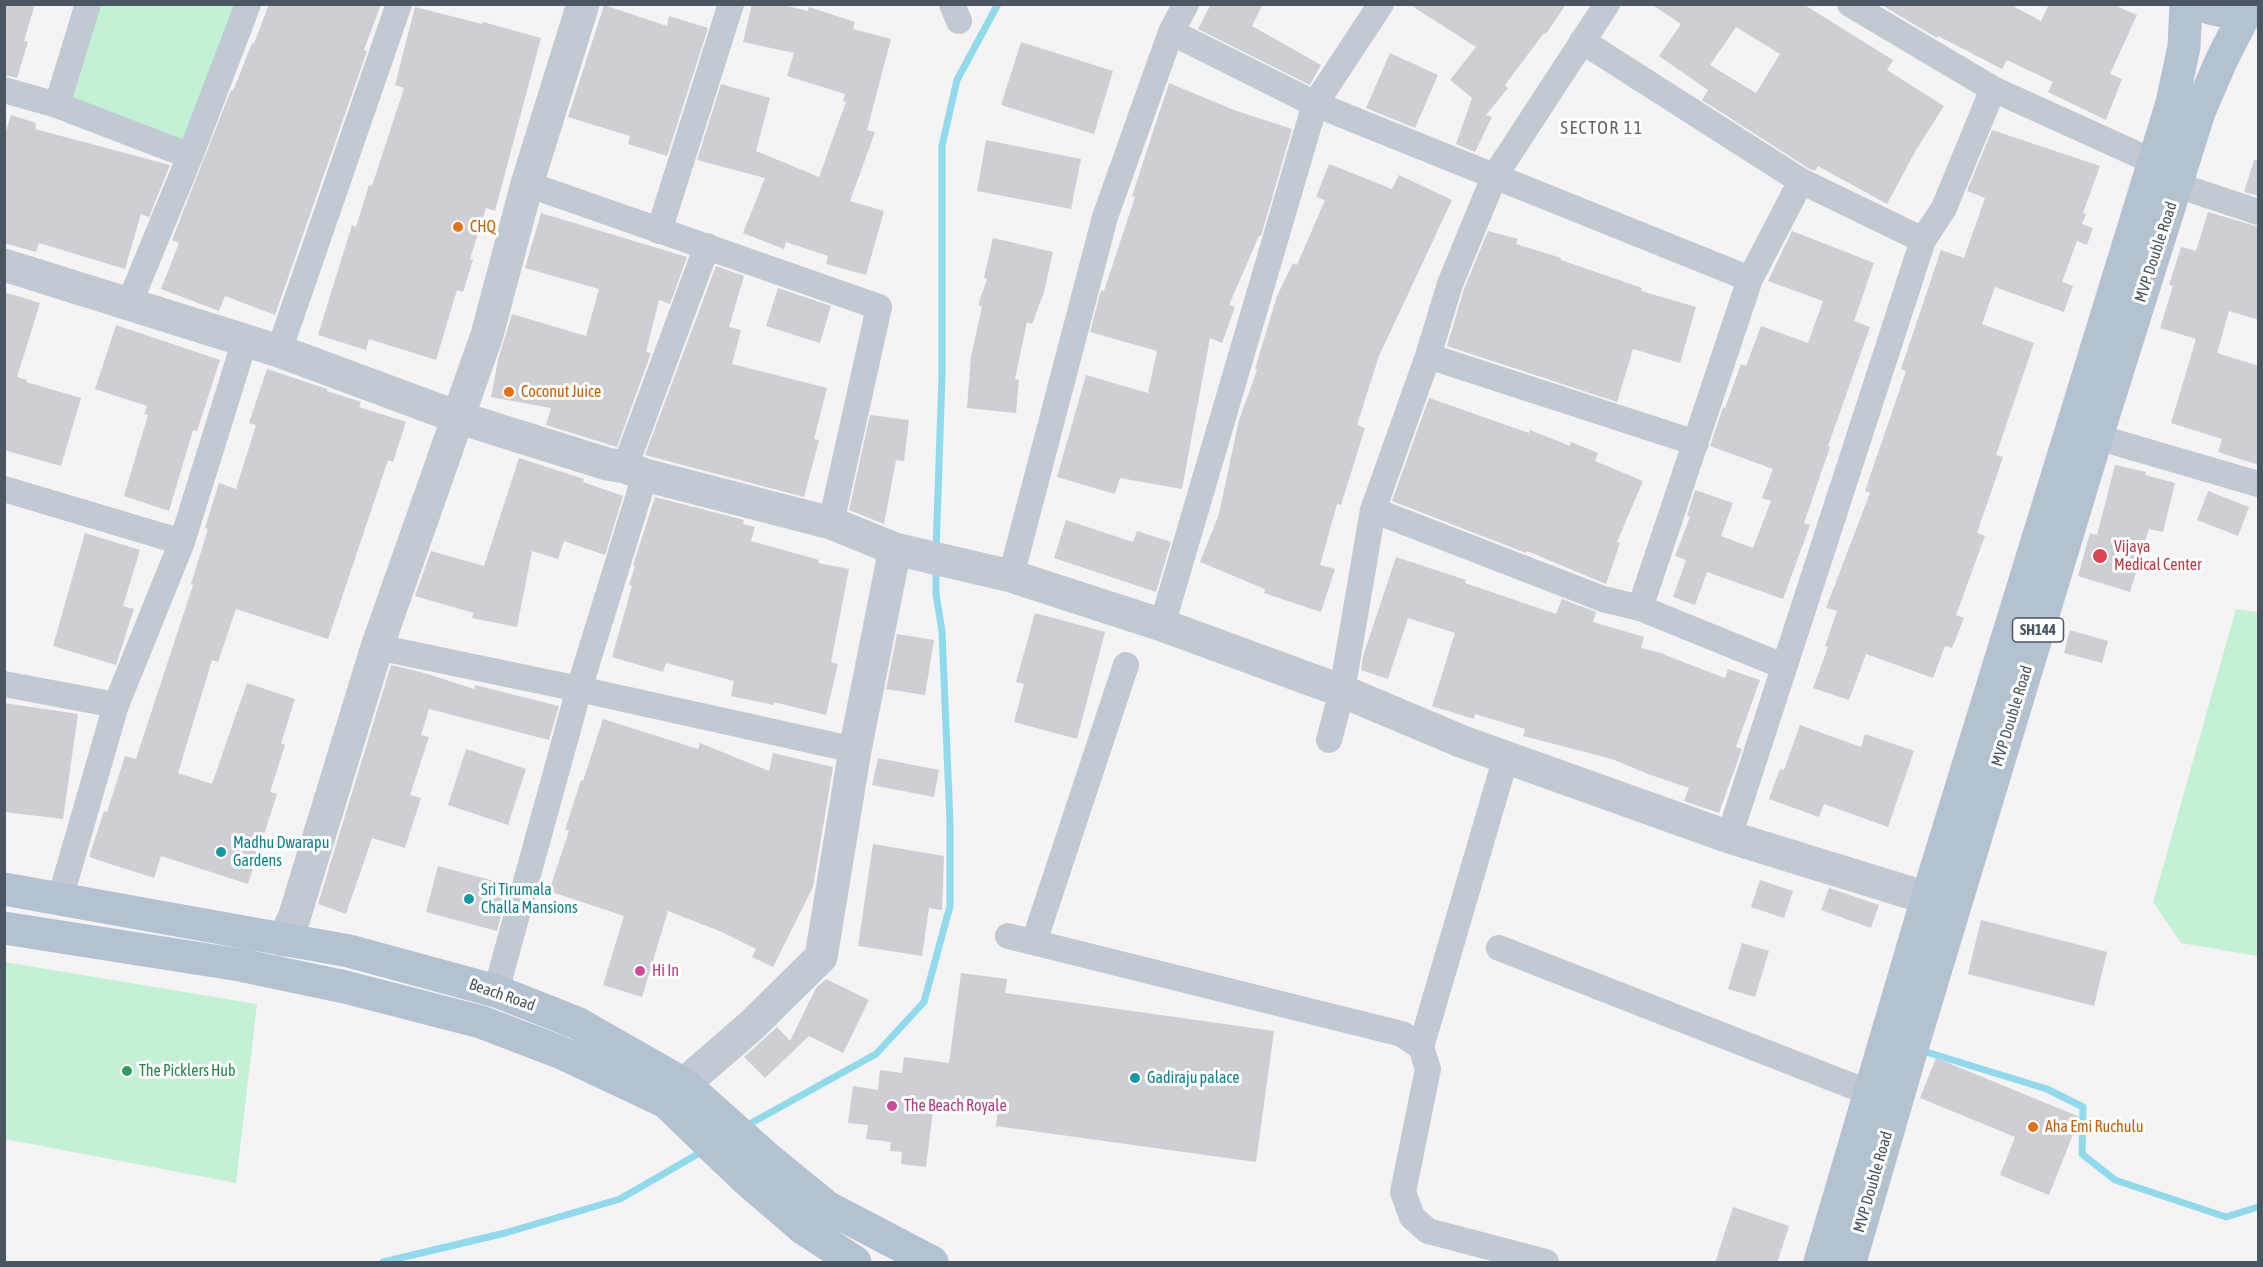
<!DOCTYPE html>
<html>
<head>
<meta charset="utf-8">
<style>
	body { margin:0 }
	#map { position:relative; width:2263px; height:1267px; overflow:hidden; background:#f5f3f3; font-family:"Asap Condensed",sans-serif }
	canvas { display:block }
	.frame { position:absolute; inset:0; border:6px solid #4a5661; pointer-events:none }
</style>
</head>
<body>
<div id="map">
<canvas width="2263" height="1267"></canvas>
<div class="frame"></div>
</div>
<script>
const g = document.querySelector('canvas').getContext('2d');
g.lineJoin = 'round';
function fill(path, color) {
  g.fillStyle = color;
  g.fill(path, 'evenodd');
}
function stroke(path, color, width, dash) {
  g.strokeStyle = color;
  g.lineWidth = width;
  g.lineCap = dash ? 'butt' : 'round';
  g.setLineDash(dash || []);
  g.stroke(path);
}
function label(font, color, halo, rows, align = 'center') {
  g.font = font + ' "Asap Condensed",sans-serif';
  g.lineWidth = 6;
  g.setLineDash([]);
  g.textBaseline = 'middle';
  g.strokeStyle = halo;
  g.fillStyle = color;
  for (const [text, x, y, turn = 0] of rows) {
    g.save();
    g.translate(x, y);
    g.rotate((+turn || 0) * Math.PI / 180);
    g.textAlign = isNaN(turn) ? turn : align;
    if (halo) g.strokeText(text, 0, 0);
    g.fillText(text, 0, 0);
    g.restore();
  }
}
fill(new Path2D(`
	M101 5H236L186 143 67 100Z
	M2236 609 2258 612V956L2181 943 2153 902Z
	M5 962 257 1004 236 1183 5 1139Z`), '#c3f1d5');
stroke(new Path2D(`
	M936 550 942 376V146L957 80 998 4
	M1923 1051 2047 1089 2083 1107 2082 1154 2115 1180 2226 1217 2258 1207
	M746 1126 876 1054 924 1002 950 906V822L942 631 936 594V567
	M383 1262 505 1233 620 1199 703 1151`), '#90daee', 7);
fill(new Path2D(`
	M4 4H35L24 41 28 42 17 78 4 75Z
	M269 4H381L364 50 367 51 275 315 225 296 219 311 161 289 179 243 172 240 231 90 233 91 252 43 254 44Z
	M752 4H779L808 11 809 7 855 22 853 29 891 39 867 130 875 132 850 201 884 211 866 275 826 264 828 256 786 242 784 249 743 233 765 178 697 160 721 84 770 98 756 151 819 177 846 102 843 101 845 94 787 76 794 53 743 42Z
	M1211 4H1263L1252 26 1321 65 1310 85 1198 29Z
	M1409 4H1566L1546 34 1544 33 1505 85 1508 88 1486 115 1492 117 1475 152 1456 144 1472 98 1450 80 1476 47Z
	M1651 4H1803L1893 60 1887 70 1944 106 1916 150 1887 204 1818 166 1815 171 1808 168 1702 100 1708 90 1659 56 1681 24ZM1736 27 1780 54 1756 93 1710 65Z
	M1880 4H2009L2041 21 2049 4H2112L2137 15 2110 74 2122 79 2106 120 2048 92 2053 82 2007 60 2002 69 1938 36 1937 38Z
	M604 5 667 26 669 16 708 28 667 156 628 144 630 136 568 117Z
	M415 7 482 24 483 22 541 38 495 211 486 208 470 259 473 260 463 292 457 290 436 360 369 339 366 350 318 335 352 225 356 227 369 185 372 186 404 88 395 85Z
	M1021 42 1113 71 1094 134 1001 105Z
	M1390 53 1438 75 1415 128 1366 108Z
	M1169 83 1234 110 1292 129 1261 236H1259L1229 305 1235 307 1222 343 1210 338 1182 489 1120 478 1115 494 1057 477 1086 375 1148 393 1157 351 1090 332 1101 290 1104 291 1135 197 1132 196Z
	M11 115 36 123 35 129 170 165 149 217 141 214 125 269 39 243 36 252 4 243V138Z
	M1992 130 2100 166 2083 213 2086 214 2082 224 2093 228 2087 245 2077 241 2062 282 2073 286 2064 312 1995 287 1982 324 2034 343 1996 455 2003 457 1977 533 1985 536 1956 615 1964 618 1952 648 1945 646 1933 678 1866 654 1849 700 1813 688 1828 647 1825 646 1837 611 1826 608 1870 493 1865 491 1906 371 1901 369 1941 250 1964 258 1985 198 1967 191Z
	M986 140 1081 159 1071 209 977 191Z
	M2254 160H2259V196L2244 192Z
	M1329 164 1392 189 1399 175 1452 200 1379 356 1357 425 1365 428 1341 505 1337 504 1320 565 1335 569 1321 612 1264 593 1265 589 1200 562 1219 514 1239 420 1257 370 1255 369 1277 296 1293 263 1297 265 1325 200 1316 197Z
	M2208 212 2259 227V320L2229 311 2217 353 2259 366V465L2218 452 2222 439 2171 423 2196 339 2160 328 2173 286 2169 285 2181 247 2196 251Z
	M541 213 687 257 670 304 659 300 646 352 651 353 617 447 546 425 551 408 491 397 498 360 512 314 586 336 599 289 525 268Z
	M1488 231 1518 239 1516 244 1561 258V260L1642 288 1641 291 1696 307 1680 363 1633 349 1617 402 1447 346 1464 289Z
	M1792 231 1874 263 1854 321 1870 327 1828 446 1830 447 1804 523 1810 525 1783 599 1707 572 1695 605 1673 597 1686 560 1675 556 1690 517 1687 516 1695 490 1733 503 1721 536 1753 548 1771 501 1762 498 1773 469 1710 446 1723 407 1725 408 1741 364 1746 366 1761 326 1808 343 1823 301 1768 281Z
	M993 238 1053 252 1044 292 1032 324 1027 322 1015 379 1019 380 1016 413 967 408 971 357 982 307 978 305 987 279 984 278Z
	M716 266 744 276 729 327 741 330 732 364 827 388 814 439 819 440 804 497 645 455Z
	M778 288 831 306 820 343 766 326Z
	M4 292 40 303 17 377 27 380 26 382 81 398 61 466 4 450Z
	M116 325 220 360 197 431 193 430 169 511 124 496 148 415 144 414 147 406 95 389Z
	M267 369 327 389V391L361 402 359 407 406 422 393 462 388 460 328 639 236 609 218 662 212 660 178 773 212 784 247 683 295 699 281 743 285 745 270 792 277 794 248 884 161 856 154 878 89 857 104 811 107 812 125 756 136 759 193 585 191 584 208 529 205 528 219 483 236 489 256 425 249 423Z
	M1429 398 1529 433 1530 430 1570 446 1571 442 1598 453 1595 461 1643 481 1617 542 1620 543 1606 584 1527 551 1526 553 1392 501Z
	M870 415 909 420 904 461 896 460 884 524 849 510Z
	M519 458 584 479 583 482 623 496 605 555 564 541 558 559 532 551 517 627 472 618 474 613 415 596 431 551 484 566Z
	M2115 465 2146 472 2145 475 2175 483 2163 532 2149 529 2130 592 2078 576 2090 533 2097 535Z
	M2208 491 2249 507 2238 536 2197 520Z
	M655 497 744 520 743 524 755 527 751 541 819 560 818 563 849 569 831 662 838 664 826 715 774 702V705L731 696 734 681 666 663 663 672 612 657 632 586 629 585 635 566 633 565Z
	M1066 520 1133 542 1137 531 1171 542 1156 592 1054 558Z
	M85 533 140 550 123 606 134 609 116 665 53 646Z
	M1396 557 1466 580 1465 583 1556 614 1562 599 1596 612 1593 622 1644 637 1641 648 1665 654V655L1725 678 1728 669 1760 680 1736 747 1742 749 1719 813 1684 801 1689 788 1648 774 1612 759 1523 736 1525 729 1475 714 1474 719 1432 706 1455 633 1408 618 1388 679 1361 670 1363 656Z
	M1035 613 1105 632 1077 739 1014 722 1024 684 1016 682Z
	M2070 630 2108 641 2102 663 2064 653Z
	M897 634 934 640 925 695 886 689Z
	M391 665 421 672 474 689 475 685 559 706 549 740 429 709 421 735 429 737 410 795 421 798 405 848 372 838 346 914 318 904Z
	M4 703 78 714 63 819 4 812Z
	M603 719 698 749 700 743 769 771 773 753 833 767 813 887 773 967 752 957 756 949 722 932 668 911 642 997 603 985 624 916 549 891 569 831 565 830 581 780 583 781Z
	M1800 725 1861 747 1865 734 1914 751 1888 827 1824 804 1819 817 1769 799 1780 769 1784 770Z
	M466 749 526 769 508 825 448 805Z
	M878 758 939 770 934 797 872 785Z
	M873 844 944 856 942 910 929 908 922 956 858 946Z
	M438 866 509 885 497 931 426 912Z
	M1760 880 1793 891 1784 918 1751 907Z
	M1829 888 1879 905 1871 928 1821 910Z
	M1981 920 2107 952 2094 1006 1968 974Z
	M1742 943 1769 951 1755 997 1728 989Z
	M961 973 1007 979 1005 993 1274 1031 1256 1162 996 1126 998 1110 934 1102 926 1167 901 1164 902 1152 890 1151 891 1142 866 1139 868 1125 848 1123 853 1086 878 1090 880 1070 902 1073 904 1057 949 1063Z
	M826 979 869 1000 843 1053 809 1036 765 1078 744 1057 777 1027 790 1041 816 988Z
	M1936 1058 2080 1117 2049 1195 2000 1175 2015 1137 1920 1098Z
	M1733 1207 1789 1226 1777 1263H1715Z`), '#cdcfd5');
stroke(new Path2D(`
	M88 4 57 105 190 156 248 4
	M952 4 959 21
	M1850 4 1993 89 2154 162
	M1171 32 1315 104 1750 279
	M1582 41 1801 181 1923 240 1729 837
	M4 90 57 105
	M527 184 879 307 831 523
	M2177 185 2258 212
	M659 231 731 4
	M1923 240 1944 208 1993 89
	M129 304 190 156
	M279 351 399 4
	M1428 356 1696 443
	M2080 432 2258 484
	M625 467 707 246
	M4 489 182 542
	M1373 510 1603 599 1640 608 1783 666
	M1011 576 1105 217 1171 32 1186 4
	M1640 608 1750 279 1801 181
	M1162 625 1315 104 1381 4
	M377 647 579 689 855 750
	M4 684 116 705
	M1329 740 1342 691 1373 510 1428 356 1450 284 1494 177 1607 4
	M60 899 116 705 182 542 245 340
	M1008 936 1402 1034 1421 1047 1428 1069 1403 1192 1412 1217 1428 1231 1546 1262
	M1034 942 1126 665
	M1499 948 1870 1093
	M496 991 579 689 645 475
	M1421 1047 1506 757`), '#c1cad2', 26);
stroke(new Path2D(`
	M4 265 279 351 457 417 607 464 625 467 645 475 831 523 895 549 855 750 821 957 752 1025 684 1084
	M895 549 1011 576 1162 625 1342 691 1463 742 1729 837 1953 906
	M283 940 294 918 377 647 487 335 527 184 583 4`), '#c1cad2', 33);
stroke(new Path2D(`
	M2200 4C2217 12 2234 14 2250 4
	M4 889 349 951 496 991 577 1023 684 1084 767 1158 827 1207 932 1262
	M4 928 240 965 345 987 481 1022 562 1053 666 1102 747 1180 804 1229 855 1262
	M1820 1262 1927 899 2172 103 2184 47 2186 4
	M1850 1262 1912 1048 2097 436 2199 112 2221 61 2249 6`), '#b3c2d1', 33);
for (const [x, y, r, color] of [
	[458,227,6,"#e8710a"],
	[509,392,6,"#e8710a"],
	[2100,556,8,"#e0444e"],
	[221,852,6,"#0f9aa8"],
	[469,899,6,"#0f9aa8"],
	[640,971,6,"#d1479c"],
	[127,1071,6,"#2e9e5b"],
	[1135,1078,6,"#0f9aa8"],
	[892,1106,6,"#d1479c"],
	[2033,1127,6,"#e8710a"]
]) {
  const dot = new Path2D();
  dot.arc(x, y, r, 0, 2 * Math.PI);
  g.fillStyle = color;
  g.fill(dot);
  stroke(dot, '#fff', 2);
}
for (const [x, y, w] of [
	[2038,630,51]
]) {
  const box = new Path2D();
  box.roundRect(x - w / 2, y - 12, w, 24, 4.5);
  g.fillStyle = '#fff';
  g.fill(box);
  stroke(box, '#4a5661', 1.5);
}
label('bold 15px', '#4a5661', null, [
	["SH144",2038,630]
]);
label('16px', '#c56008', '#fff', [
	["CHQ",470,227],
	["Coconut Juice",521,392],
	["Aha Emi Ruchulu",2045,1127]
], 'left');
label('16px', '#4a5661', '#fff', [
	["MVP Double Road",2156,252,-72],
	["MVP Double Road",2012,716,-73],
	["Beach Road",502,995,19],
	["MVP Double Road",1873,1182,-74]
]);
label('16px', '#be3a42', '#fff', [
	["Vijaya",2114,547],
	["Medical Center",2114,565]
], 'left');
label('16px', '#0d838f', '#fff', [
	["Madhu Dwarapu",233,843],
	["Gardens",233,861],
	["Sri Tirumala",481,890],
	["Challa Mansions",481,908],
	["Gadiraju palace",1147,1078]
], 'left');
label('16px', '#b23c85', '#fff', [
	["Hi In",652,971],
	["The Beach Royale",904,1106]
], 'left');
label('16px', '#27864d', '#fff', [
	["The Picklers Hub",139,1071]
], 'left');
g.letterSpacing = '1.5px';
label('18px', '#5f6368', '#fff', [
	["SECTOR 11",1602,128]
]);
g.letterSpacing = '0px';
</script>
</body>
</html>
